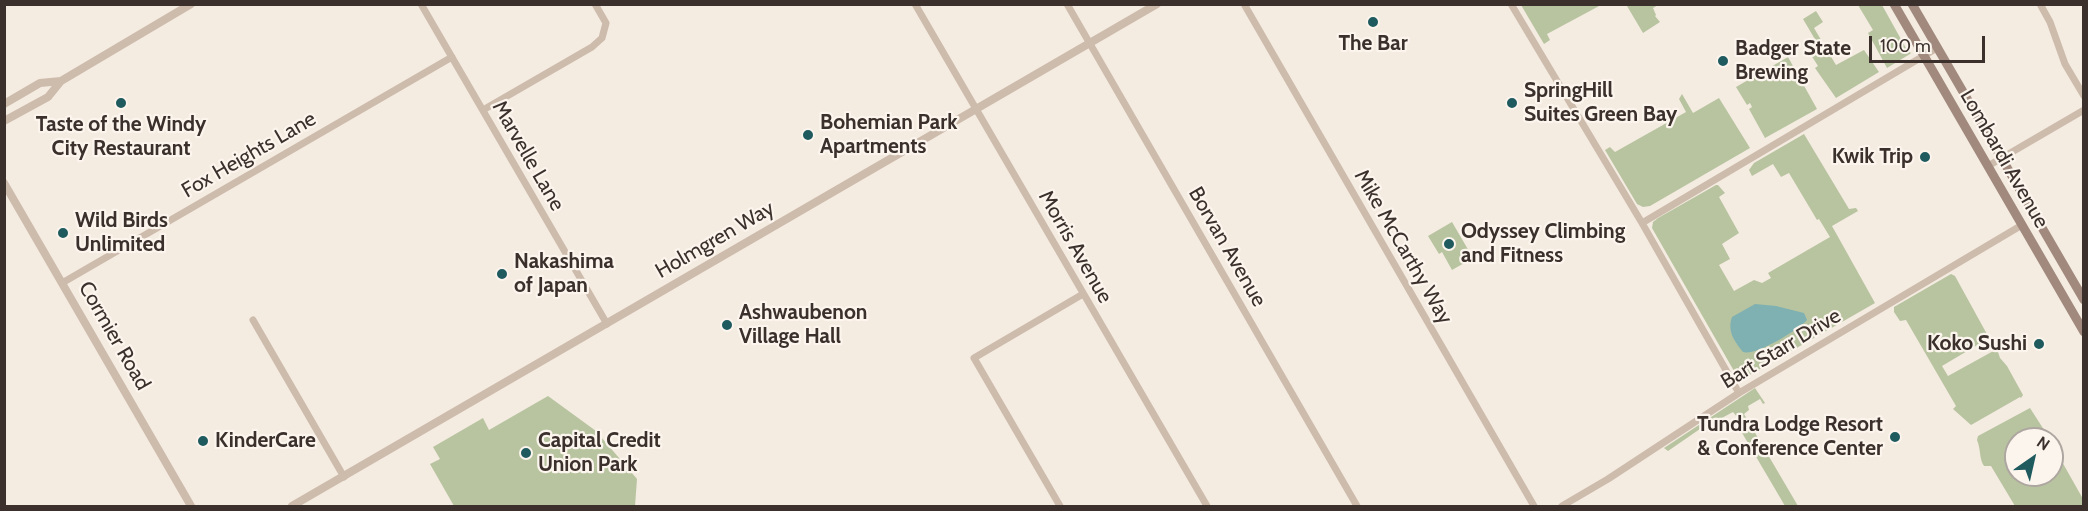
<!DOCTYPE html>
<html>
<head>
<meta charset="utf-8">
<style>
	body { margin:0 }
	#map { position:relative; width:2088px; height:511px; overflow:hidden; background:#f4ebe1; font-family:Cabin,sans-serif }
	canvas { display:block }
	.frame { position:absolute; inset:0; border:6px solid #3b302b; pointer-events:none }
	.north { position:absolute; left:2004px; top:427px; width:60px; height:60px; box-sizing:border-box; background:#fbf5ee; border:2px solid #aea6a0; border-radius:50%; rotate:34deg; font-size:16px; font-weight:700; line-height:24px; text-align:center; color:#3b302b }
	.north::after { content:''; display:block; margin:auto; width:21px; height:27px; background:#1f5a5e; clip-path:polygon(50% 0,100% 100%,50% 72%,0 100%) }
	.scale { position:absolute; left:1869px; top:36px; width:116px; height:27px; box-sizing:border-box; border:3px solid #3b302b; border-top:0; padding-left:8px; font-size:18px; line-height:21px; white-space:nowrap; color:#3b302b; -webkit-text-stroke:4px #fbf5ee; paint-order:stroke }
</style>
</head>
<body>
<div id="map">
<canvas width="2088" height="511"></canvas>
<div class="frame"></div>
<div class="north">N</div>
<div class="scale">100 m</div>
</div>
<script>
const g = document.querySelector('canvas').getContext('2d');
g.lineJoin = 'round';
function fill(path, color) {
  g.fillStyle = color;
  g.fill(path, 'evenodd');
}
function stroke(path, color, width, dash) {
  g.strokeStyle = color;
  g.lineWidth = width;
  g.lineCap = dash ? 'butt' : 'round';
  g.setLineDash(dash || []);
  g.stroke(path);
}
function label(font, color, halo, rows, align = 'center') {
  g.font = font + ' Cabin,sans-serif';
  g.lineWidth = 4.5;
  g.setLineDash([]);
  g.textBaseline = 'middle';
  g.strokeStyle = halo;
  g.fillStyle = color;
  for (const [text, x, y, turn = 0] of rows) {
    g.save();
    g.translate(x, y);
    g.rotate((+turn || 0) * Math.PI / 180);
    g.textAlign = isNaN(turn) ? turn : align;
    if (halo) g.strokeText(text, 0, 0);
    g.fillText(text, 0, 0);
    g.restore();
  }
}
fill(new Path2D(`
	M1521 5H1601L1547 34 1550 40 1544 44Z
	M1629 5H1658L1653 8 1656 15 1655 16 1660 22 1643 33 1627 6Z
	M1858 5H1882L1907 50 1911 53 1910 54 1887 68 1868 33 1873 30Z
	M1816 11 1823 22 1814 28 1836 65 1864 50 1879 72 1836 98 1815 68 1818 66 1806 47 1816 41 1803 19Z
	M1788 57 1817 109 1765 138 1749 109 1752 107 1750 103 1747 105 1736 87Z
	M1682 94 1693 113 1719 98 1750 148 1650 206 1643 207 1637 204 1605 150 1610 147 1615 152 1686 112 1679 99Z
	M1804 134 1849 209 1856 208 1858 211 1832 226 1875 303 1746 377H1741L1734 371 1652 228 1653 222 1658 218 1716 185H1718L1725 193 1719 197 1739 233 1722 244 1730 259 1719 265 1734 291 1754 280 1762 283 1771 278 1768 273 1830 237 1819 219 1817 220 1789 173 1781 177 1773 164 1752 176 1749 170 1754 163Z
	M1452 222 1473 258 1452 270 1442 252 1439 254 1428 236Z
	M1951 274 1955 276 1988 336 1984 341 1942 366 1948 376 1997 349 2000 358 2007 366 2023 395 2021 398 2020 397 1971 425 1953 409 1956 406 1906 320 1900 321 1894 312V307Z
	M1755 388 1765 403 1763 404 1760 399 1748 406 1749 410 1744 414 1798 506H1785L1738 426V418L1733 412 1718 420H1713L1668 451 1664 448Z
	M548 396 596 431 637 479 635 506H454L430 464 440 459 433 447 483 418 489 430Z
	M2030 408 2046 433 2047 439H2016V475H2052V444L2083 499V506H2015L1991 466H1984C1979 459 1981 449 1977 440L1978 436Z`), '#b8c4a0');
fill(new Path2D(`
	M1755 304 1776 306 1804 313 1807 320C1798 330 1756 356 1743 352 1734 341 1727 331 1732 317Z`), '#7fb0b2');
stroke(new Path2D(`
	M421 4 607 324
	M915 4 1207 506
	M1067 4 1357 506
	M1244 4 1534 506
	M1511 4 1642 223 1739 393
	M2040 4 2050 22 2065 64 2084 96
	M483 110 592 47 602 38 606 23 595 4
	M1988 166 2084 110
	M1642 223 1937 48
	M62 283 452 57
	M253 320 344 477
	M1060 506 974 358 1083 294
	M1562 506 1608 479 1739 393 2022 225`), '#cdbbac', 7);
stroke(new Path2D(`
	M4 104 40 83 61 81
	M4 121 48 97 61 81 191 4
	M4 183 191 506
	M292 506 1157 4`), '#cdbbac', 8);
stroke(new Path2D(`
	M1894 4 2084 332
	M1912 4 2084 300`), '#a18a7d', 9);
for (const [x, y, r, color] of [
	[1373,22,6,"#1f5a5e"],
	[1723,61,6,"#1f5a5e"],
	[121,103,6,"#1f5a5e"],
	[1512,103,6,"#1f5a5e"],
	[808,135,6,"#1f5a5e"],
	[1925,157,6,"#1f5a5e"],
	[63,233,6,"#1f5a5e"],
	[1449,244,6,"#1f5a5e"],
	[502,274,6,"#1f5a5e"],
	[727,325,6,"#1f5a5e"],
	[2039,344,6,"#1f5a5e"],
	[1895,437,6,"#1f5a5e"],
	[203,441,6,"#1f5a5e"],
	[526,453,6,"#1f5a5e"]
]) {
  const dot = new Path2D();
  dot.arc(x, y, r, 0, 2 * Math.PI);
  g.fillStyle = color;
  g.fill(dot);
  stroke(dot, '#fbf5ee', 2);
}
label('bold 21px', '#3b302b', '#fbf5ee', [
	["The Bar",1373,44,"center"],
	["Badger State",1735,49],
	["Brewing",1735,73],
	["SpringHill",1524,91],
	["Suites Green Bay",1524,115],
	["Bohemian Park",820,123],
	["Apartments",820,147],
	["Taste of the Windy",121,125,"center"],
	["City Restaurant",121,149,"center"],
	["Kwik Trip",1913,157,"right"],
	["Wild Birds",75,221],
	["Unlimited",75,245],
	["Odyssey Climbing",1461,232],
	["and Fitness",1461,256],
	["Nakashima",514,262],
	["of Japan",514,286],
	["Ashwaubenon",739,313],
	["Village Hall",739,337],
	["Koko Sushi",2027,344,"right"],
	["Tundra Lodge Resort",1883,425,"right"],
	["& Conference Center",1883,449,"right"],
	["KinderCare",215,441],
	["Capital Credit",538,441],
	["Union Park",538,465]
], 'left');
label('21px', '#3b302b', '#fbf5ee', [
	["Fox Heights Lane",249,155,-30],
	["Marvelle Lane",528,156,60],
	["Lombardi Avenue",2004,159,60],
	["Holmgren Way",715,240,-30],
	["Morris Avenue",1075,247,60],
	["Borvan Avenue",1227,247,60],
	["Mike McCarthy Way",1403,247,60],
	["Cormier Road",114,336,60],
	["Bart Starr Drive",1781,349,-31]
]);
</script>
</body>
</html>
